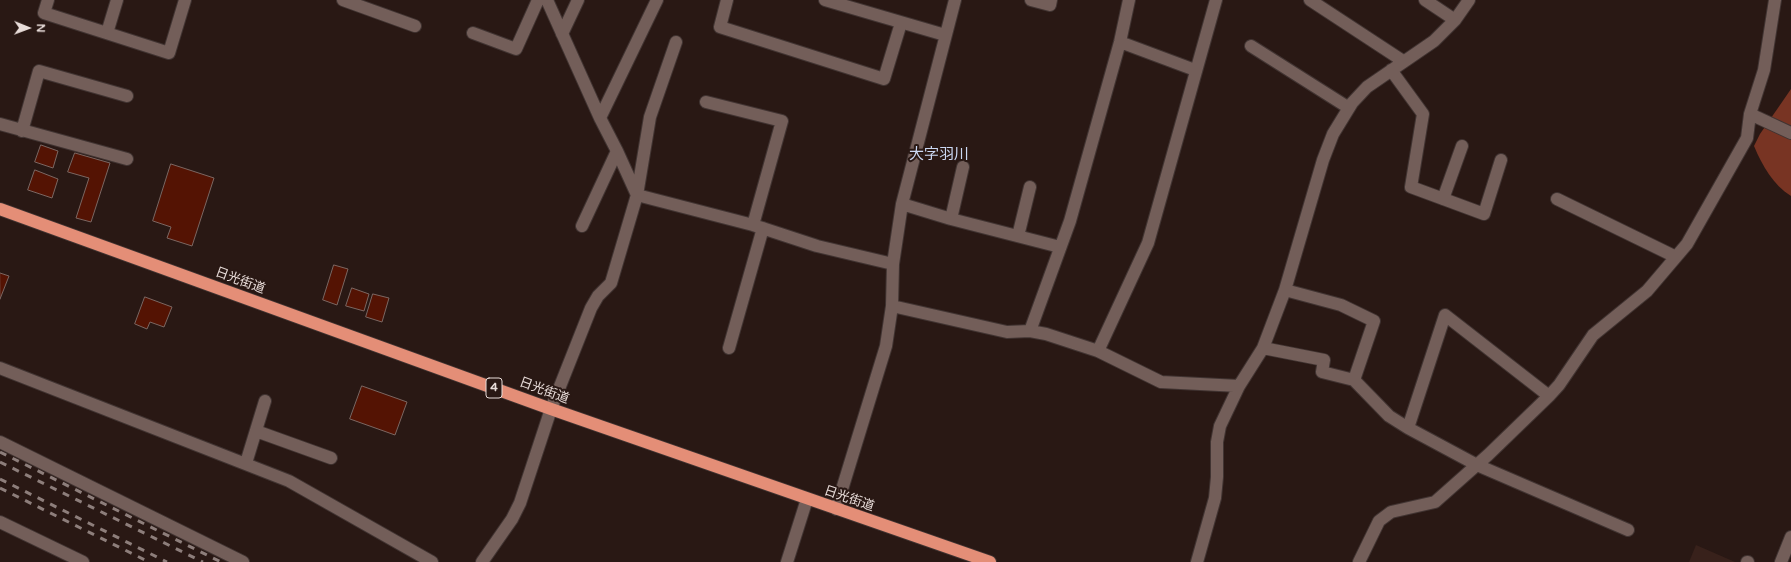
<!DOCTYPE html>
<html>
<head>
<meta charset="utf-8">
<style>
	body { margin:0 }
	#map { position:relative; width:1791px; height:562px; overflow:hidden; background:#291814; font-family:"Varela Round",sans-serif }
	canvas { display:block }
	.north { position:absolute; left:8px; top:8px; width:40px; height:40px; -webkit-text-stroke:3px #291814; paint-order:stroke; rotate:91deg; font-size:11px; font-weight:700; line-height:16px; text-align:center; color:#e9ddda }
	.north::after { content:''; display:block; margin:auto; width:14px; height:18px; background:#e9ddda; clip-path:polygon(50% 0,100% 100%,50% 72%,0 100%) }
</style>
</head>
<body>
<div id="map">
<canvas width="1791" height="562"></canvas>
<div class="north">N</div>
</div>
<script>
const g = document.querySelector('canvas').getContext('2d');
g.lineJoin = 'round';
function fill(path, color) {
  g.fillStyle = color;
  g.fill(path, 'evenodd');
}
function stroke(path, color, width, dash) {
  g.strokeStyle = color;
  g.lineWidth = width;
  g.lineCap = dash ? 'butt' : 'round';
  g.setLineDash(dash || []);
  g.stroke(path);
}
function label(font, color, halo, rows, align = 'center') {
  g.font = font + ' "Varela Round","Noto Sans JP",sans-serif';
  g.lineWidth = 4;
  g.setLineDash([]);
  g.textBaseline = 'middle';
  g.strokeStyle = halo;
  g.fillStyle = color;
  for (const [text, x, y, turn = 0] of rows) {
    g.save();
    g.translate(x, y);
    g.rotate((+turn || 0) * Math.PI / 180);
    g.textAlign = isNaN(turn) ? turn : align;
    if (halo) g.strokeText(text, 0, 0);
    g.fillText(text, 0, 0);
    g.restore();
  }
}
fill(new Path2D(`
	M1696 545 1735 562H1689Z`), '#38211b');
fill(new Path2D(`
	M1791 89V196C1773 185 1762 165 1754 146L1760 134Z`), '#783423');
const building = new Path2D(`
	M41 145 58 151 53 168 35 162Z
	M75 153 110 163 91 222 76 218 89 178 68 172Z
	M171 164 214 178 192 246 167 238 171 227 153 221Z
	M35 170 58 179 52 198 28 190Z
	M334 265 348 269 337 305 323 300Z
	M0 273 9 276 0 299Z
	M352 288 369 294 364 311 346 306Z
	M373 294 389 298 382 322 366 317Z
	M145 297 172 307 164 327 150 322 147 329 135 324Z
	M362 386 407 402 395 435 350 419Z`);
fill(building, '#541303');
stroke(building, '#7c6762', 1);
const minor = new Path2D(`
	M48 0 44 13 169 53 185 0
	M343 0 415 26
	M547 0 600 118 617 151 637 195
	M727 0 720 27 884 79 901 23
	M825 0 945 35
	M1031 0 1050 5 1051 0
	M1310 0 1403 61
	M1425 0 1455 20
	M107 33 117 0
	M473 33 516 49 538 0
	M562 34 578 0
	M1120 42 1195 70
	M1251 46 1349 108
	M1391 70 1423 114 1411 187 1484 214 1501 160
	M706 102 782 121 753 225
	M1750 114 1791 133
	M600 118 657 0
	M0 124 127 159
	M22 131 39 71 127 96
	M637 195 753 225 817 246 893 264
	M1443 199 1462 146
	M1557 199 1676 257
	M902 204 951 219 1060 247
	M951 219 963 167
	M582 226 617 151
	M1018 236 1030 187
	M1285 290 1341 305 1374 321 1354 380 1389 416 1408 428 1477 465 1628 530
	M892 306 1007 332 1030 331 1046 334 1098 351 1161 382 1239 386
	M1030 331 1070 221 1120 42 1129 0
	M729 348 763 228
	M1263 348 1324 360 1322 372 1354 380
	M1098 351 1148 243 1216 0
	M0 368 289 481 432 562
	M1408 428 1445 315 1549 396
	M256 431 331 458
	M0 442 243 562
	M246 463 265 401
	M836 509 886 346 892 306 893 264 902 204 955 0
	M0 522 83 562
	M482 562 512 519 520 503 551 409 591 308 598 296 611 283 637 195 650 117 676 42
	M787 562 807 499
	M1197 562 1215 498 1217 477V442L1220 426 1239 386 1263 348 1285 290 1323 160 1333 134 1352 103 1367 87 1434 41 1455 20 1469 0
	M1359 562 1379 521 1391 512 1435 502 1488 455 1549 396 1559 385 1593 335 1647 291 1687 244 1747 138 1750 114 1764 70 1775 0
	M1747 562H1748
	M1781 562 1791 537`);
const highway = new Path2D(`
	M0 209 551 409 990 562`);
stroke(minor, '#413432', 14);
stroke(highway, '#413432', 14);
stroke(minor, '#735e59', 12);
stroke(highway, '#e48e77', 12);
stroke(new Path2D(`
	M0 452 221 562
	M0 462 203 562
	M0 479 167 562
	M0 488 149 562`), '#8d7e7b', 3, [7, 7]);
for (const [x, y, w] of [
	[494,388,16]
]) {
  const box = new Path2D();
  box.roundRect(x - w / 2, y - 10, w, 20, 3);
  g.fillStyle = '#291814';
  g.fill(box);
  stroke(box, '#e9ddda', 1);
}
label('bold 12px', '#e9ddda', null, [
	["4",494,388]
]);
label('13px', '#e9ddda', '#291814', [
	["日光街道",240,281,20],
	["日光街道",544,391,20],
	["日光街道",849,499,19]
]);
label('15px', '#cbd8f3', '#291814', [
	["大字羽川",939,155]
]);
</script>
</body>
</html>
